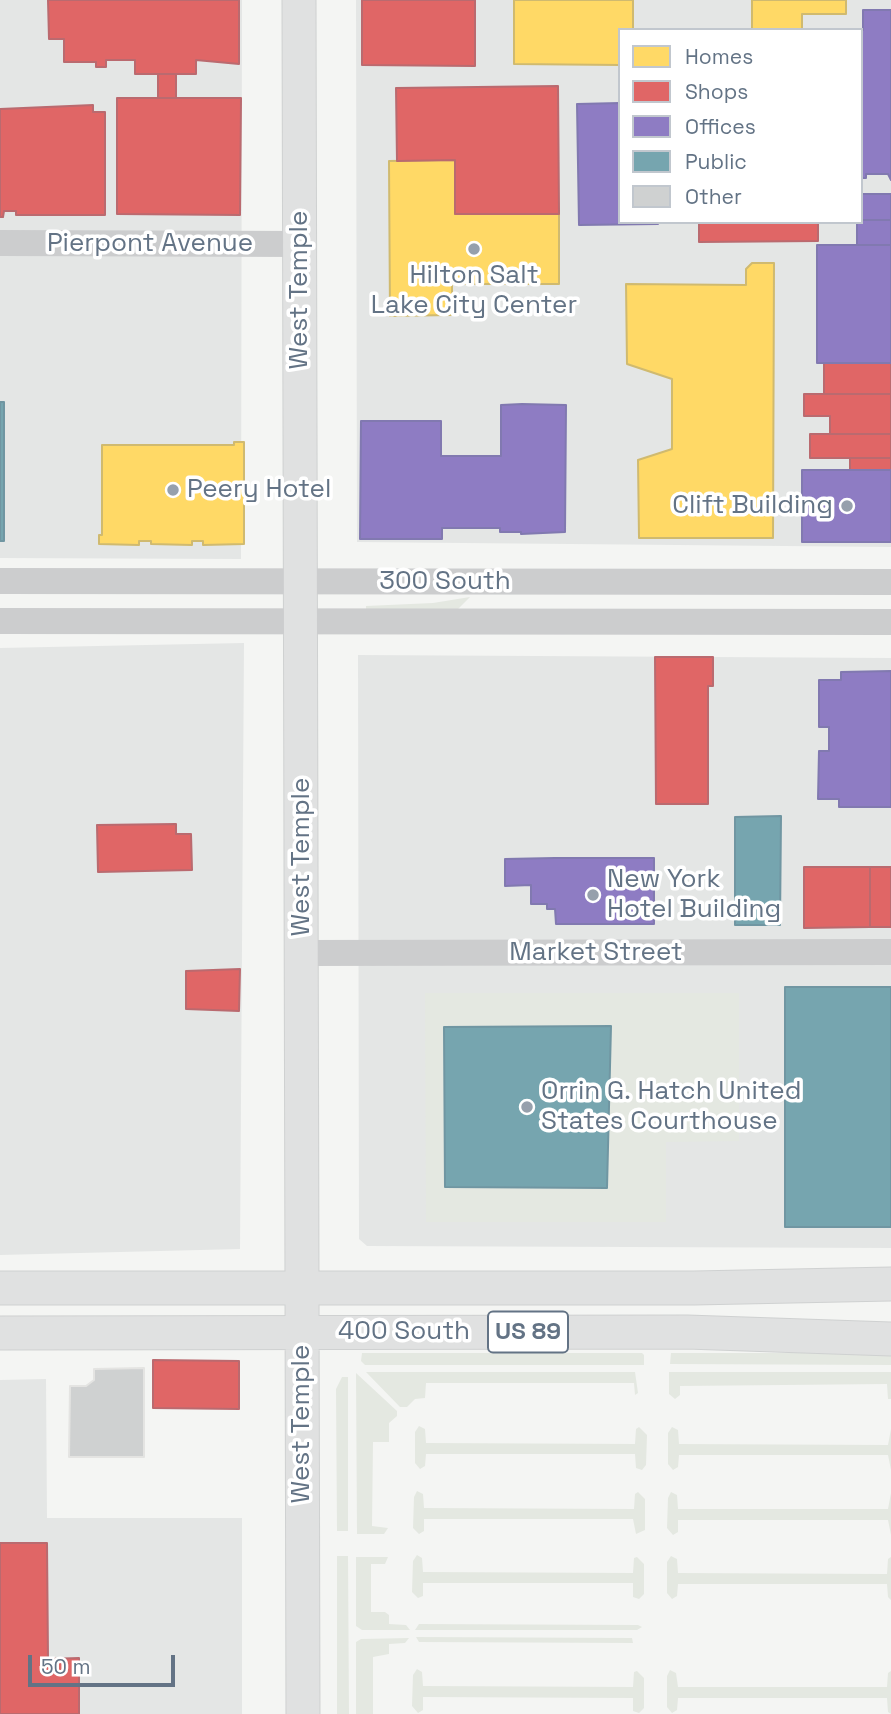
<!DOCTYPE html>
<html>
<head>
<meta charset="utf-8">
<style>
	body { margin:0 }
	#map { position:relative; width:891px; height:1714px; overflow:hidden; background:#f4f5f3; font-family:"Space Grotesk",sans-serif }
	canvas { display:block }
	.legend { position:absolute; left:618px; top:28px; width:245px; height:196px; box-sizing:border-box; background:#fff; border:2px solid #c1c7ce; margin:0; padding:9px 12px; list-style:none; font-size:21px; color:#637385 }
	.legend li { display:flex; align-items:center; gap:14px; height:35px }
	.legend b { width:35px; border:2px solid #c1c7ce }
	.scale { position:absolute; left:28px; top:1655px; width:147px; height:32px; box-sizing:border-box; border:4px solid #637385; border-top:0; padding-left:9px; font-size:21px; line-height:24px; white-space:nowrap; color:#637385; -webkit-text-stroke:5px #fff; paint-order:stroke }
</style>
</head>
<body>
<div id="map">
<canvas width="891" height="1714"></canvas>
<ul class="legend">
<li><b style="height:19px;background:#ffd966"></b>Homes</li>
<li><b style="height:19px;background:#e06666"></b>Shops</li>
<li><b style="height:19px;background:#8e7cc3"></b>Offices</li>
<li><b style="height:19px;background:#76a5af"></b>Public</li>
<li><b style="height:19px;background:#cfd1d1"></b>Other</li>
</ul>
<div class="scale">50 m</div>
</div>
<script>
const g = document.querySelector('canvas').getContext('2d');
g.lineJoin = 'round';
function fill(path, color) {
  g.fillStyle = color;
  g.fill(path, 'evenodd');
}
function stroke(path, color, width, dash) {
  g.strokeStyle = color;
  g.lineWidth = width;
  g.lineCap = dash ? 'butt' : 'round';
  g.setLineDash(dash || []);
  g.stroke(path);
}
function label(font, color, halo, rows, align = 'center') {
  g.font = font + ' "Space Grotesk",sans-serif';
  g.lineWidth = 7;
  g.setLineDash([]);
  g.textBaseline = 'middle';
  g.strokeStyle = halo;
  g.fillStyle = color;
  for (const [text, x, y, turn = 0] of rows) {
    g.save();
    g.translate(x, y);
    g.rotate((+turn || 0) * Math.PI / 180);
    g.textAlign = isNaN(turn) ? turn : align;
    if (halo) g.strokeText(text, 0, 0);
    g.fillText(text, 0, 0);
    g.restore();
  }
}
fill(new Path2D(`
	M0 0H242L241 559 0 558Z
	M356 0H891V547L357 542ZM620 30H861V222H620Z
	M244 643 240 1249 0 1255V648Z
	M358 655 891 658V1248L367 1246 359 1239Z
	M46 1379 47 1518H242V1714H0V1380Z`), '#e4e6e5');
fill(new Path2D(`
	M470 597 455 612 366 613V606L433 603Z
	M425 993H739V1141L666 1142V1222H426Z
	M362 1353H642L644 1355V1365H365L361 1361Z
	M671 1353H891V1365L670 1364Z
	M366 1372H635L638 1393 635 1395 634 1383H426L425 1398 415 1399 407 1407H400Z
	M669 1372H891V1399H888L887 1384 680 1386V1395L675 1399 669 1394Z
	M356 1373 397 1411V1416L389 1423V1442H373L372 1526 388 1528 384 1534H357Z
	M342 1377H348V1531H337L336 1389Z
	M419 1426 425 1429 426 1443 635 1444 636 1429 639 1427 647 1435 646 1465 642 1470 636 1468 635 1454H426L425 1466 420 1469 415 1463V1432Z
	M672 1427 678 1430 679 1444 888 1445 891 1429V1470L888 1455H679L678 1467 673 1470 668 1464V1433Z
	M417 1491 423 1494 424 1508 634 1509 635 1494 638 1492 645 1499V1530L636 1534 633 1519H424V1531L419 1534 413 1528 414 1497Z
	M671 1492 677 1495 678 1509H888L891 1493V1535L888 1520H678V1532L673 1535 667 1528 668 1498Z
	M417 1555 422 1558 423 1572 633 1573 634 1558 637 1557 644 1564V1594L639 1599 633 1597V1583H423V1596L418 1598 412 1592 413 1561Z
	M337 1556H348L349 1714H337Z
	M671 1556 677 1559 678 1573 887 1574 888 1559 891 1557V1600L888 1597 887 1584H678L677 1596 672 1599 667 1593V1562Z
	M356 1557H388L385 1564H371V1612H385L389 1615V1624L406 1625 410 1630H362L356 1626Z
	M419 1624 638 1625 642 1627 637 1630H415Z
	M416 1637 632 1638 633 1643 419 1642Z
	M409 1638 405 1643 389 1644V1654L373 1657V1714H356V1642L361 1639Z
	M417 1669 422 1672 423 1686 633 1687 634 1672 637 1671 644 1678V1708L639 1713 633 1711V1698L423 1697V1710L418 1713 412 1706 413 1675Z
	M670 1670 676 1673 678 1687H887L888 1673 891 1671V1714L888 1712 887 1698H678L677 1710 672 1713 667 1707V1676Z`), '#e4e8e1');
const homes = new Path2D(`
	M514 0H633V30H620V65L514 64Z
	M752 0H846V14H802V30H752Z
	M455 160V214H559V284H452V315L390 316 389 161Z
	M752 263H774L773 538H639L638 460 672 449V379L627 364 626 284 746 285V269Z
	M234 442H244V544L203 545V541H192V545L151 544V541H139V545L99 544V535H102V445H234Z`);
fill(homes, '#ffd966');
stroke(homes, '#d0ba6f', 2);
const shops = new Path2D(`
	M48 0H239V64L196 60V74H135V60H106V67H96V62H64V39H49Z
	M362 0H475V66L362 65Z
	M158 74H176V98H158Z
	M558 86 559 214H455V160L397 161 396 88Z
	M117 98H241L240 215 117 214Z
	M93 105V112H105V215H16V211H4L3 217H0V109Z
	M699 222H818V241L699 242Z
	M824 363H891V394H824Z
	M804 394H891V434H830V416H804Z
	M810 434H891V458H810Z
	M850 458H891V470H850Z
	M655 657H713V686H708V804H656Z
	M176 824V834H191L192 870 98 872 97 825Z
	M804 867H870V927L804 928Z
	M870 867H891V927H870Z
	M240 969 239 1011 186 1009V971Z
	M153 1360 239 1361V1409L153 1408Z
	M0 1543H47L48 1659 79 1658V1714H0Z`);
fill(shops, '#e06666');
stroke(shops, '#ba6a6f', 2);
const offices = new Path2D(`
	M863 10H891V180L888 174H866V178H861V30H821H863Z
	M620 103V222L658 224 579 225 577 104Z
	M861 194H891V220H861Z
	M861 220H891V245H857V222Z
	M817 245H891V363H817Z
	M522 404 566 405 565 532 521 534V532H500V528H442V539H360L361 421H441V456H501V405Z
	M802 470H891V542H802Z
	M891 671V807H839V799H818L819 751H829V727H819V680H841V672Z
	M555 858H654V924H556L555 909H547V904H531V885L505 886V859Z`);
fill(offices, '#8e7cc3');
stroke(offices, '#8179b0', 2);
const public = new Path2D(`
	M0 402H4V541H0Z
	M781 816 780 925H735V817Z
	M785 987H891V1227H785Z
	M611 1026 607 1188 445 1187 444 1027Z`);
fill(public, '#76a5af');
stroke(public, '#7096a2', 2);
const building = new Path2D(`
	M144 1368V1457H69L70 1386H86L94 1380V1369Z`);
fill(building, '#cfd1d1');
stroke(building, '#e4e4e2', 2);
const major = new Path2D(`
	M299 0 303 1714
	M0 1288H694L891 1284
	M0 1333 687 1332 891 1339`);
stroke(major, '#cfd1d1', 35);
stroke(new Path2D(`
	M0 243 300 244
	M0 581 891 582
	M0 621 891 622
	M302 953 891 952`), '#cccdce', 26);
stroke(major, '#e0e1e1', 33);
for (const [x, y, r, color] of [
	[474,249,7,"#96a0ac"],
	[173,490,7,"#96a0ac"],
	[847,506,7,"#96a0ac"],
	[593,895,7,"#96a0ac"],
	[527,1107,7,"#96a0ac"]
]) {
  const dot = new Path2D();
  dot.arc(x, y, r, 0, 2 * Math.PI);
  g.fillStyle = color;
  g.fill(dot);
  stroke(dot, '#fff', 2.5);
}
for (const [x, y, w] of [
	[528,1332,80]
]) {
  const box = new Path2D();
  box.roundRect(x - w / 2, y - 20.5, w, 41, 5);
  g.fillStyle = '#fff';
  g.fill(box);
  stroke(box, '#637385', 2);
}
label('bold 24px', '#637385', null, [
	["US 89",528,1332]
]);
label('26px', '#637385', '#fff', [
	["Pierpont Avenue",150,244],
	["West Temple",300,290,-90],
	["300 South",445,582],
	["West Temple",302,857,-90],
	["Market Street",596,953],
	["400 South",404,1332],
	["West Temple",302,1424,-90]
]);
label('26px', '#637385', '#fff', [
	["Hilton Salt",474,276,"center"],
	["Lake City Center",474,306,"center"],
	["Peery Hotel",187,490],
	["Clift Building",833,506,"right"],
	["New York",607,880],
	["Hotel Building",607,910],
	["Orrin G. Hatch United",541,1092],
	["States Courthouse",541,1122]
], 'left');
</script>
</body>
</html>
